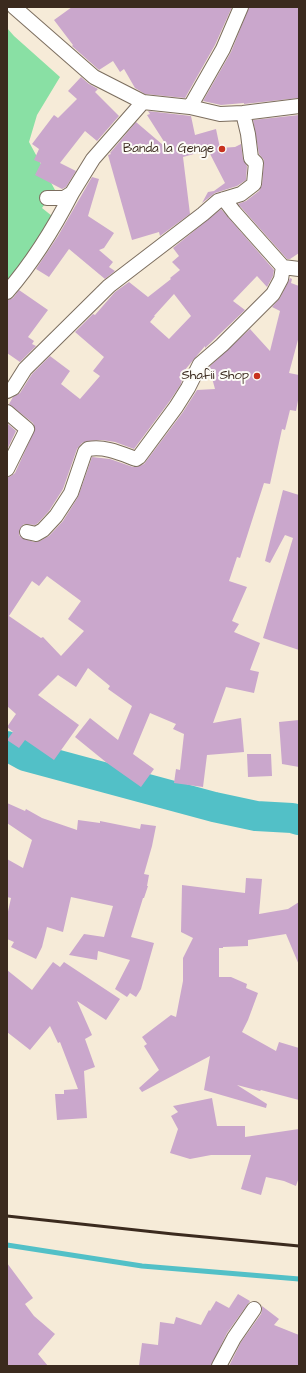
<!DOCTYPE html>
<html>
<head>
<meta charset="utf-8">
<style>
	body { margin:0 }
	#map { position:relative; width:306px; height:1373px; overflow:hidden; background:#f6ebd8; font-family:"Architects Daughter",sans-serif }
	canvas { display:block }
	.frame { position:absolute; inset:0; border:8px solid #3b2a1e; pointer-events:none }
</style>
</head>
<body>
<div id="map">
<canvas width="306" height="1373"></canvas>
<div class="frame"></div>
</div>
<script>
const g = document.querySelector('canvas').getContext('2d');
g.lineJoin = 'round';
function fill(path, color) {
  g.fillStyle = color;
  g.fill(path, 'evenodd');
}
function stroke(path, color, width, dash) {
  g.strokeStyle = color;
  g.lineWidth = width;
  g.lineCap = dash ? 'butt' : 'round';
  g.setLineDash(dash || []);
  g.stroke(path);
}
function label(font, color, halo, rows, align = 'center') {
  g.font = font + ' "Architects Daughter",sans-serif';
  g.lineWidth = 4;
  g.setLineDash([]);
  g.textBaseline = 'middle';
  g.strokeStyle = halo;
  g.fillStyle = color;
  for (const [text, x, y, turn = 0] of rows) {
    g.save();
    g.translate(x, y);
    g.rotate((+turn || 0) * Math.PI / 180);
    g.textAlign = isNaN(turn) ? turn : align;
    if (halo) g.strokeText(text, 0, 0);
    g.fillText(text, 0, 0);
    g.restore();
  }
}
fill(new Path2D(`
	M7 28 14 36 60 77 37 115 29 142 55 190 42 208 52 216 7 290Z`), '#89e0a4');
stroke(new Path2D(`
	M7 1245 142 1266 299 1279`), '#52c0c7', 5);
stroke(new Path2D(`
	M7 746 25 756 214 807 256 816 292 818 299 820`), '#52c0c7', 30);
fill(new Path2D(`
	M72 7H232L215 45 185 98 145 94 135 88 124 69 120 72 113 61 99 70 72 46 73 45 54 20Z
	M249 7H299V98L244 104V103L221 105 203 101 231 52Z
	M81 77 89 84 98 89 95 92 119 116 97 141 85 131 60 163 76 171 66 187 62 189 35 175 41 163 34 160 39 149 32 144 54 115 58 118 77 99 68 91Z
	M148 111 191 116 195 135 216 129 220 148 235 147 241 144 243 159 247 166 246 180 237 186 215 193 202 203 208 192 214 191 225 183 208 150 183 157 190 214 160 236 159 232 132 240 108 155 111 154 110 153 136 122 170 151 147 115 150 114Z
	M299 115V253L290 259H287L238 204 246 201 259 191 262 185 264 160 259 154 253 120Z
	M92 177 99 179 88 216 114 233 104 248 99 250 113 262 109 267 115 271 105 279 69 249 49 277 36 269 58 236Z
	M221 209 274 270 273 276 267 287 257 276 233 301 245 310 205 348V346L179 377 182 380 181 384 169 402 134 449 115 442 102 440 87 441 82 443 77 449 63 489 49 511 38 523 35 525 24 524 21 527 19 531V535L22 538 34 542 40 541 49 536 63 521 78 497 92 457 110 459 133 467H137L144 464 183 412 197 390 215 389 209 367 250 329 270 351 280 311 272 307 280 298 290 278 292 279 291 283 299 286V336L289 373 299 375V395L296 411 290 410 285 430 282 429 270 484 264 483 240 558 237 557 229 581 247 587 232 621 239 624 234 632 260 643 250 670 259 672 254 693 226 687 213 723 241 718 244 752 207 755 203 787 174 783 176 769 180 770 184 734 173 729 176 724 150 713 133 754 154 769 141 787 107 763 75 737 90 718 118 740 132 706 108 689 110 686 88 668 76 687 58 675 38 695 79 725 54 760 25 740 19 748 7 740 13 732 7 727 16 714 7 706V477L11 476 15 473 35 429 33 423 9 404 13 397 20 393 32 374 50 356 70 371 61 384 80 399 100 376 93 371 104 357 75 332 93 314 95 315 115 292 129 282 148 297 171 279 170 278 180 270 172 262 179 256 173 248ZM174 294 191 316 169 339 150 322 155 316H154ZM47 576 81 601 68 619 84 631 61 656 43 637 41 638 9 616 32 581 39 586Z
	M19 290 48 310 28 337 34 341 32 344 36 346 20 362 7 353V300L13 298Z
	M8 424 16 431 7 450V426Z
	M283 490 299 495V650L263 638 293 538 285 535 270 563 265 561Z
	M299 720V767L282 764 279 722Z
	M247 754H271L272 776 248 777Z
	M7 803 25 811 26 809 42 818 77 830 78 820 100 823V821L140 829 141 824 156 826 152 846 144 874 149 875 147 886H148L144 898H143L131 937 154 943 141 989 136 997 130 993 127 997 115 989 130 960 98 951 97 960 69 955 84 934 104 937 113 906 71 897 63 932 47 927 42 947 36 959 11 947 14 942 7 939V916L11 898 7 897V859L23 868 32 840 7 823Z
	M246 878 262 879 259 914 288 909 299 902V965L286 934 248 940V946L223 947V948H219V977H231L247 984 246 988 258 993 248 1020 242 1032 276 1051 279 1042 299 1048V1100L261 1090 260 1091 237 1085 267 1104 266 1108 204 1090 210 1056 142 1092 139 1088 159 1070 144 1046 147 1044 142 1037 171 1015 176 1017 183 981V958L193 938 181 932 182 885 245 893Z
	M53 962 60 967 64 962 120 999 106 1020 77 1001 92 1035 85 1039 95 1067 84 1071 87 1118 57 1120 55 1094H64V1090L78 1089 60 1042 58 1043 50 1026 30 1050 7 1032V970L32 990Z
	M212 1098 217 1126H245V1137L299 1129V1177L296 1186 284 1181 266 1177 261 1195 241 1189 251 1155H211L190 1159 170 1153 178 1129 171 1116 178 1112 173 1106Z
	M7 1263 33 1298 25 1304 34 1316 55 1334 38 1354 48 1366H7Z
	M238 1294 250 1301 227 1333 211 1366H139L142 1343 158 1345 160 1322 174 1324 176 1317 201 1325 209 1310 210 1311 216 1301 229 1308Z
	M262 1306 279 1319 274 1325 299 1335V1366H229L241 1342 261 1314 262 1310Z`), '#caa7cc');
const street = new Path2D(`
	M14 7 94 77 143 102
	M190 107 223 49 241 7
	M47 198H64L72 193 93 159 143 102 190 107 220 114 243 113 299 106
	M224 199 234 212 283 267 299 269
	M7 292C33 262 54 228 72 193
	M7 391 13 388 25 369 109 286 203 214 218 201 241 194 254 184 256 163 251 158 248 134 243 113
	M7 412 27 429 7 469
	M27 532 36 534 43 530 56 516 71 493 85 452 88 449C105 446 120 453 136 459L139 457 176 407 188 388 200 364 222 345 273 294 281 279 283 267
	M219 1366 234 1338 254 1309`);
stroke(street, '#7c6e5f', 16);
stroke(street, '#fff', 14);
stroke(new Path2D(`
	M7 1216 173 1234 299 1246`), '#3b2a1e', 3);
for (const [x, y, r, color] of [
	[222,149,4,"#c8321e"],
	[257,376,4,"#c8321e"]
]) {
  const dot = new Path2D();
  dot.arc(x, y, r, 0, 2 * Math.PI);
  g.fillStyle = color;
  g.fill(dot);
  stroke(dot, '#fdfcf7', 1.5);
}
label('13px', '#3b2a1e', '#fdfcf7', [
	["Banda la Genge",214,149],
	["Shafii Shop",249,376]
], 'right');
</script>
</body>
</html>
